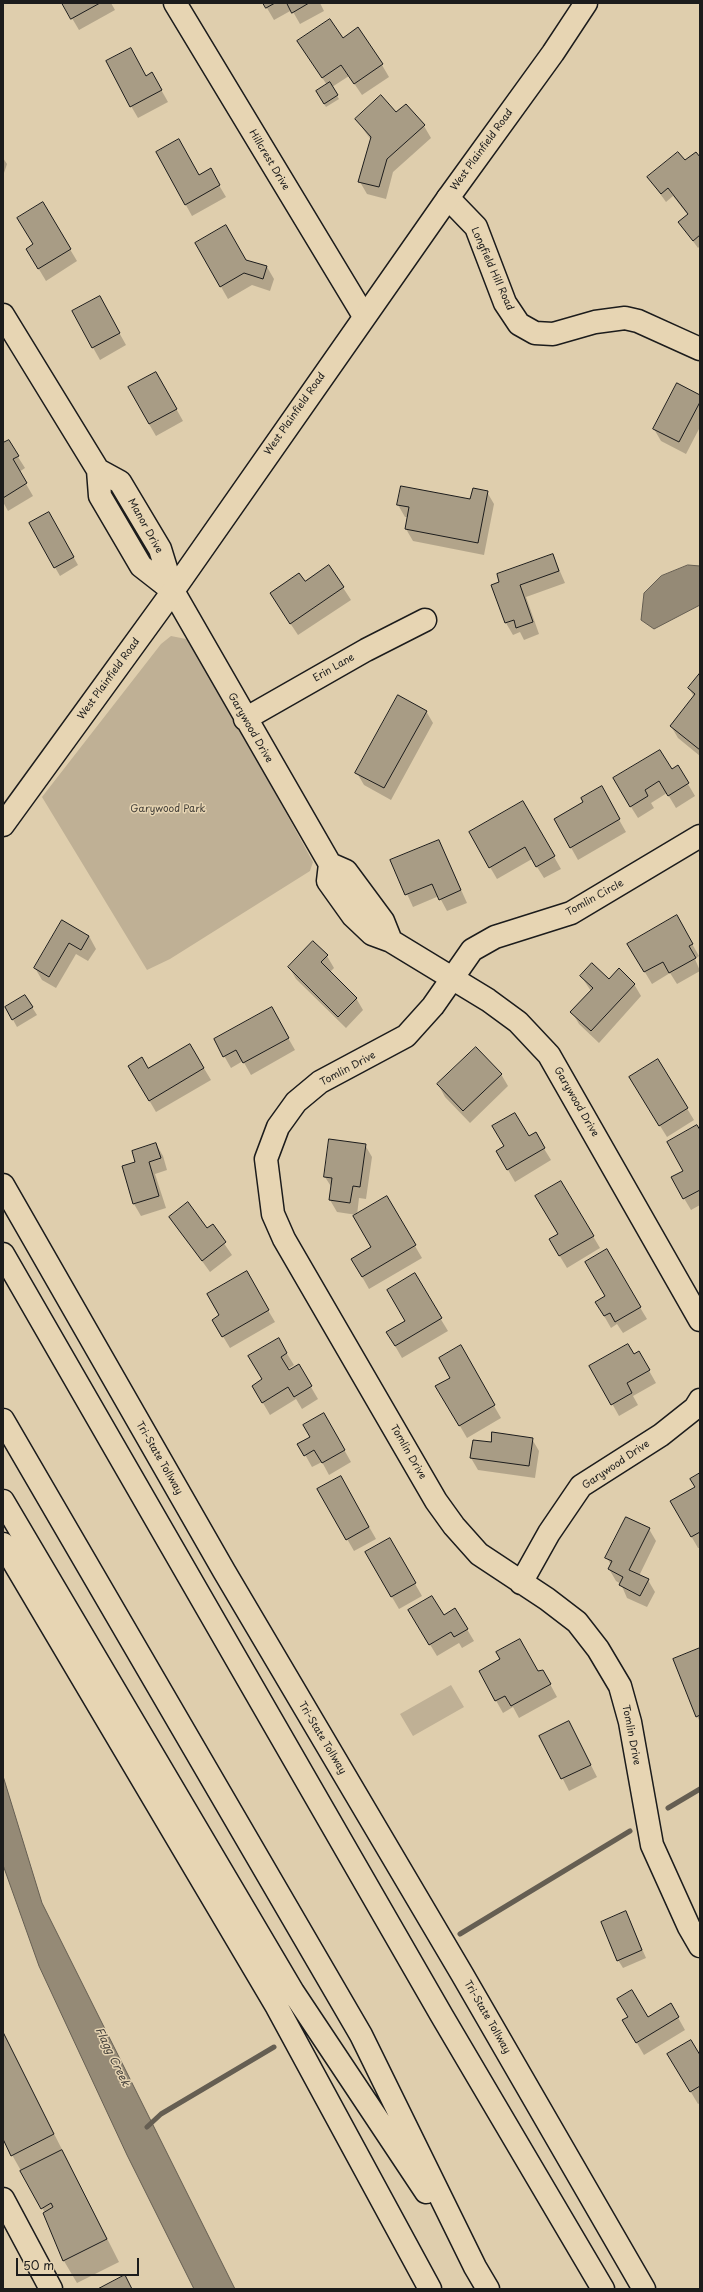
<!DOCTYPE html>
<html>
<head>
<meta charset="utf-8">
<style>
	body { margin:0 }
	#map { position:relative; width:703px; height:2292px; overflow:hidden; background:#dfcead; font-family:"Playpen Sans",sans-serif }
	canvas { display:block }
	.frame { position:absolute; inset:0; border:4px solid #1c1c1c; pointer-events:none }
	.scale { position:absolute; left:16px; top:2258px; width:123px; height:18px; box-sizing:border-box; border:2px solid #1c1c1c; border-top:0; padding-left:5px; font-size:12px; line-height:14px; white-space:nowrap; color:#1c1c1c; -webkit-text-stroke:3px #e7d5b3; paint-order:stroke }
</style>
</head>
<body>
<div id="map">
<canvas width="703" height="2292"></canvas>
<div class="frame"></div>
<div class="scale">50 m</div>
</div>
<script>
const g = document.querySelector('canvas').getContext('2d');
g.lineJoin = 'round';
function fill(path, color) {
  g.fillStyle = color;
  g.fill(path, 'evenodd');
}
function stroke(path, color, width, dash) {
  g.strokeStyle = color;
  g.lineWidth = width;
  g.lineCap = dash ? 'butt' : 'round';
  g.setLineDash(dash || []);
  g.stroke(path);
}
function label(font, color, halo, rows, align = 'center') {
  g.font = font + ' "Playpen Sans",sans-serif';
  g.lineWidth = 3;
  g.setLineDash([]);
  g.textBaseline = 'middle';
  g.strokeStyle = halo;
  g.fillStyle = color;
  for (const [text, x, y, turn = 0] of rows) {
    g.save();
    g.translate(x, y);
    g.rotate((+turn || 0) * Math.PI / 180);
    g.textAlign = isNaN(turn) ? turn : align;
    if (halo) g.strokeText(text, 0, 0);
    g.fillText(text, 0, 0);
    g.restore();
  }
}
fill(new Path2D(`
	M171 636 186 639 196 649 313 862 310 871 170 959 147 970 42 797 161 644Z
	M451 1685 464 1707 413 1736 400 1714Z`), '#bfb095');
const water = new Path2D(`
	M688 565 700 566V605L654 629 641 620 644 593 661 576Z
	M3 1776 42 1903 235 2289H194L127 2155 39 1966 3 1865Z`);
fill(water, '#958a76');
stroke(water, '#655e52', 1);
fill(new Path2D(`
	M63 3H111L115 10 79 30Z
	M264 3H320L324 11 300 24 292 10 274 20Z
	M343 39 382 65 389 77 362 95 349 76 332 87 339 99 326 107 317 92 327 85 298 41Z
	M146 77 159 86 168 102 138 118 131 106Z
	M406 105 424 126 431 138 393 172 386 199 367 194 360 182 371 140 356 119 396 113Z
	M157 153 199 176 210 170 226 197 192 216Z
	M3 158 7 164 3 176Z
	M700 158V246L698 248 679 222 688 215 673 196 666 202 648 177 685 162Z
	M43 204 77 261 46 281 34 261V245Z
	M196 243 267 267 274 279 270 291 252 285 228 299Z
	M106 309 126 345 100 360 73 312Z
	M163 385 183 421 156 436 149 424Z
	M700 396V427L686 454 661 441 654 429Z
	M8 441 25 468 19 472 33 496 8 511 3 502V444Z
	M487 492 494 504 484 555 413 541 406 529 408 517H405L398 505 471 501Z
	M49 514 78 565 60 576 30 524Z
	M553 555 565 583 526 597 539 634 524 640 520 632 513 635 506 623 493 585Z
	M329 566 351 600 298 635 278 605 304 583Z
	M700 675V756L678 738 671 726 694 697 689 688Z
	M426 711 433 723 391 800 364 785 357 773Z
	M678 767 695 796 676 808 667 793 651 803 654 808 638 818 621 791Z
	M601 788 626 832 578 860 555 819 585 802Z
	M523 802 561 869 544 878 532 859 497 879 470 833Z
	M439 841 467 903 447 911 439 896 413 907 392 861Z
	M676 916 699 956 695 959 700 971 677 984 670 973 652 984 628 944Z
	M62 921 89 936 96 949 88 961 76 954 56 988 42 980 35 968Z
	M327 956 334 968 330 972 356 998 363 1010 346 1028 296 979 289 967Z
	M581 976 634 984 641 996 599 1043 579 1024 572 1012 591 991Z
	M25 996 37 1015 17 1027 6 1007Z
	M271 1008 295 1050 251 1075 243 1061 231 1068 215 1040Z
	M190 1045 211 1080 156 1112 129 1066 148 1070Z
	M658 1060 694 1120 667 1137 637 1089Z
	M501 1074 508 1086 470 1123 445 1097 438 1084Z
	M700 1131V1205L691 1210 672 1178 684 1171Z
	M535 1134 551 1160 515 1182 497 1151Z
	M156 1144 163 1156 167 1170 155 1174 166 1208 141 1216 134 1204 136 1163Z
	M365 1145 372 1157 366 1199 359 1198 357 1215 337 1212 330 1200 332 1188 325 1177Z
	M561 1182 600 1248 567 1268 550 1240 559 1235Z
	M387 1198 422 1258 369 1289 352 1259 372 1247Z
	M170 1217 207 1229 212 1226 232 1255 210 1272Z
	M606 1251 647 1319 623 1333 617 1324 611 1328 596 1302 606 1296Z
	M246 1273 275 1322 230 1348 213 1320 221 1316Z
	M414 1275 448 1331 402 1358 387 1332 406 1321Z
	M278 1339 294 1365 288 1369 289 1371 298 1365 318 1399 302 1409 296 1399 270 1415 253 1386 263 1380Z
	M460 1347 501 1418 467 1438 437 1387 452 1378Z
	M639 1353 656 1383 633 1396 638 1405 619 1416 591 1366Z
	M324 1414 351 1462 329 1475 322 1462 312 1467 299 1444 311 1437Z
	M532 1439 539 1451 535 1478 478 1470 471 1458Z
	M700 1475V1548H698L671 1501 696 1487Z
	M341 1477 376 1539 354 1551 319 1490Z
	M649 1529 656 1541 639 1576 648 1580 655 1592 647 1607 627 1598 621 1584 616 1581 609 1569 611 1565 607 1558Z
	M390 1540 422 1596 399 1609 366 1553Z
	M455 1609 474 1641 462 1648 459 1643 437 1656 409 1610 443 1616Z
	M700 1650V1722L697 1716Z
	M543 1671 557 1697 519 1718 513 1707 503 1713 480 1672Z
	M569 1722 597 1777 569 1791 541 1736Z
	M630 1921 646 1958 623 1968 618 1960Z
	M671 2005 685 2030 644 2055 624 2021 648 2019Z
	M3 2033 119 2262 77 2283 64 2261 45 2213 3 2139Z
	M668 2054 700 2057V2103L698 2104Z`), '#0003');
stroke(new Path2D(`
	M668 1808 700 1789
	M460 1934 630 1831
	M147 2127 161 2114 274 2047`), '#655e52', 5);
const building = new Path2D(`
	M62 3H100L71 19Z
	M263 3H275L266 8Z
	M287 3H309L292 13Z
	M330 19 343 38 358 27 383 64 354 84 341 65 322 78 297 41Z
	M131 48 146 76 152 72 162 90 130 107 106 61Z
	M330 82 338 95 324 104 316 91Z
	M381 95 396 112 406 104 425 125 387 159 379 187 358 182 371 137 355 119Z
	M179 139 199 175 211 168 220 185 185 205 156 152Z
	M678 152 685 160 696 152 700 157V235L693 241 678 222 688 214 668 188 661 194 647 177Z
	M43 202 71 249 38 269 26 249 33 244 17 218Z
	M226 225 246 260 267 266 263 279 244 273 220 287 195 243Z
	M100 296 120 333 92 348 72 311Z
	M156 372 177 409 149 424 128 387Z
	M677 383 700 395V402L679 442 653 429Z
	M9 440 19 456 13 459 27 483 3 498V443Z
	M401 486 470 499 473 488 488 491 478 543 405 529 409 507 397 505Z
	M49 512 74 557 54 568 29 523Z
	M553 554 559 571 520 585 533 622 516 628 514 620 505 623 491 585 499 582 497 574Z
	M329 565 344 587 290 624 270 593 299 573 305 581Z
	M700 673V750L670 726 695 694 688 688Z
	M398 695 427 711 384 788 355 773Z
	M660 750 672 769 678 765 689 783 668 796 659 781 645 790 648 796 630 807 613 778Z
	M602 786 620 819 570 848 554 819 583 802 581 798Z
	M523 801 555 856 536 867 525 847 489 868 469 832Z
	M439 840 461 890 439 900 432 884 405 895 390 860Z
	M677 915 693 944 689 946 696 958 669 973 663 962 644 972 627 944Z
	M62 920 89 936 81 950 69 943 49 977 34 968Z
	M313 941 328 955 321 962 357 998 338 1017 288 967Z
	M592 963 609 979 619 968 635 984 591 1031 570 1012 593 988 580 976Z
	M25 995 33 1007 12 1020 5 1007Z
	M272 1007 289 1038 243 1063 236 1050 223 1057 214 1039Z
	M190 1044 204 1068 149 1101 128 1066 142 1057 148 1068Z
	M476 1047 502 1074 463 1111 437 1084Z
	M658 1059 688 1108 659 1126 629 1077Z
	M515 1113 529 1136 536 1132 545 1148 507 1170 496 1151 504 1146 492 1126Z
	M697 1125 700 1130V1190L683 1199 671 1177 683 1171 667 1142Z
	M329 1139 366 1144 360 1187 353 1186 350 1203 329 1200 332 1178 324 1177Z
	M156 1143 161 1158 149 1162 159 1196 133 1204 122 1166 135 1162 132 1151Z
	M561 1181 594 1236 559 1256 549 1239 558 1234 535 1196Z
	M387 1196 416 1245 362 1277 351 1259 371 1247 353 1216Z
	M188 1202 207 1228 213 1224 226 1242 202 1261 169 1217Z
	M607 1249 641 1307 615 1322 610 1313 604 1316 595 1302 605 1296 585 1262Z
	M247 1271 269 1310 222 1337 212 1320 219 1315 207 1294Z
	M415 1273 442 1318 395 1346 386 1332 405 1321 387 1290Z
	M279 1338 287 1353 281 1357 289 1370 299 1364 312 1386 294 1397 288 1387 262 1403 252 1386 262 1379 248 1356Z
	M628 1344 634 1354 639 1351 650 1370 627 1383 632 1393 611 1405 589 1366Z
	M461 1345 495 1405 459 1426 435 1386 450 1378 439 1358Z
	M324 1413 345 1450 322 1463 314 1450 304 1456 297 1444 310 1437 303 1425Z
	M492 1432 533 1438 529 1466 470 1458 473 1440 491 1442Z
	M700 1473V1532L691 1537 670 1501 695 1487 690 1479Z
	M341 1476 369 1527 346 1540 317 1489Z
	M626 1517 650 1528 629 1570 649 1579 640 1596 619 1585 623 1577 608 1569 612 1561 605 1558Z
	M390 1538 416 1583 391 1597 365 1552Z
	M432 1596 444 1615 455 1608 468 1629 454 1637 451 1632 429 1645 408 1610Z
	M520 1639 538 1671 543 1670 551 1684 511 1706 505 1696 495 1701 479 1671 500 1659 496 1652Z
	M700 1648V1715L696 1717 673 1659Z
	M569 1721 591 1765 561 1779 539 1736Z
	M626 1911 642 1950 617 1961 601 1922Z
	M632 1990 648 2017 671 2003 679 2017 636 2043 622 2020 628 2017 617 1999Z
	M3 2032 54 2134 11 2156 3 2139Z
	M691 2040 700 2055V2086L690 2092 667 2054Z
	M62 2150 107 2239 63 2261 43 2213 53 2207 51 2203 41 2209 20 2171Z
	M125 2275 132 2289H98Z`);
fill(building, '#a89c85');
stroke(building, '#1c1c1c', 1);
const minor = new Path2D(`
	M175 3 364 316
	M448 198 476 227 505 303 519 324 535 333 553 334 595 322 625 318 638 321 700 349
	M3 315 98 470 100 496 141 566 173 591
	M98 470 120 482 160 549 173 591 330 864 346 871 383 921 391 941
	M245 719 366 650 425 620
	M700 836 571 913 495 937 472 950 433 1006 406 1036 320 1082 296 1102 278 1127 266 1159 273 1214 284 1239 436 1501 454 1526 479 1554 547 1599 577 1622 598 1649 620 1686 630 1722 652 1845 689 1927 700 1946
	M330 864 328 881 353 916 372 934 391 941 488 1000 518 1022 549 1055 700 1320
	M521 1583 549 1533 581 1486 661 1435 695 1408 700 1400
	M3 2199 51 2289`);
const major = new Path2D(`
	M3 825 173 591 448 198 553 53 586 3`);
const highway = new Path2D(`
	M3 1185 224 1571 462 1974 644 2289
	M3 1254 442 2016 603 2289
	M3 1420 361 2035 475 2267 488 2289
	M3 1501 293 1992 426 2192
	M3 1544 277 2007 430 2289`);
stroke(minor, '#1c1c1c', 25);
stroke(major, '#1c1c1c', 25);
stroke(highway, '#1c1c1c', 25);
stroke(minor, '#e7d5b3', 22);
stroke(major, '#e7d5b3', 22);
stroke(highway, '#e7d5b3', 22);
label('10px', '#1c1c1c', '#e7d5b3', [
	["West Plainfield Road",482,150,-54],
	["Hillcrest Drive",269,160,59],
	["Longfield Hill Road",492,269,66],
	["West Plainfield Road",295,414,-55],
	["Manor Drive",145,526,61],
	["Erin Lane",334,668,-30],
	["West Plainfield Road",109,679,-54],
	["Garywood Drive",250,728,60],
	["Tomlin Circle",595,898,-29],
	["Tomlin Drive",348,1069,-28],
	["Garywood Drive",576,1102,60],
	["Tomlin Drive",408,1452,60],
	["Tri-State Tollway",159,1458,60],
	["Garywood Drive",616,1465,-34],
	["Tomlin Drive",631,1735,79],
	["Tri-State Tollway",322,1738,59],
	["Tri-State Tollway",487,2017,60]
]);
label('10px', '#45413a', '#e7d5b3', [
	["Garywood Park",168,809]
]);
label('italic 11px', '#46423c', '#e7d5b3', [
	["Flagg Creek",112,2057,64]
]);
</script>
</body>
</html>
